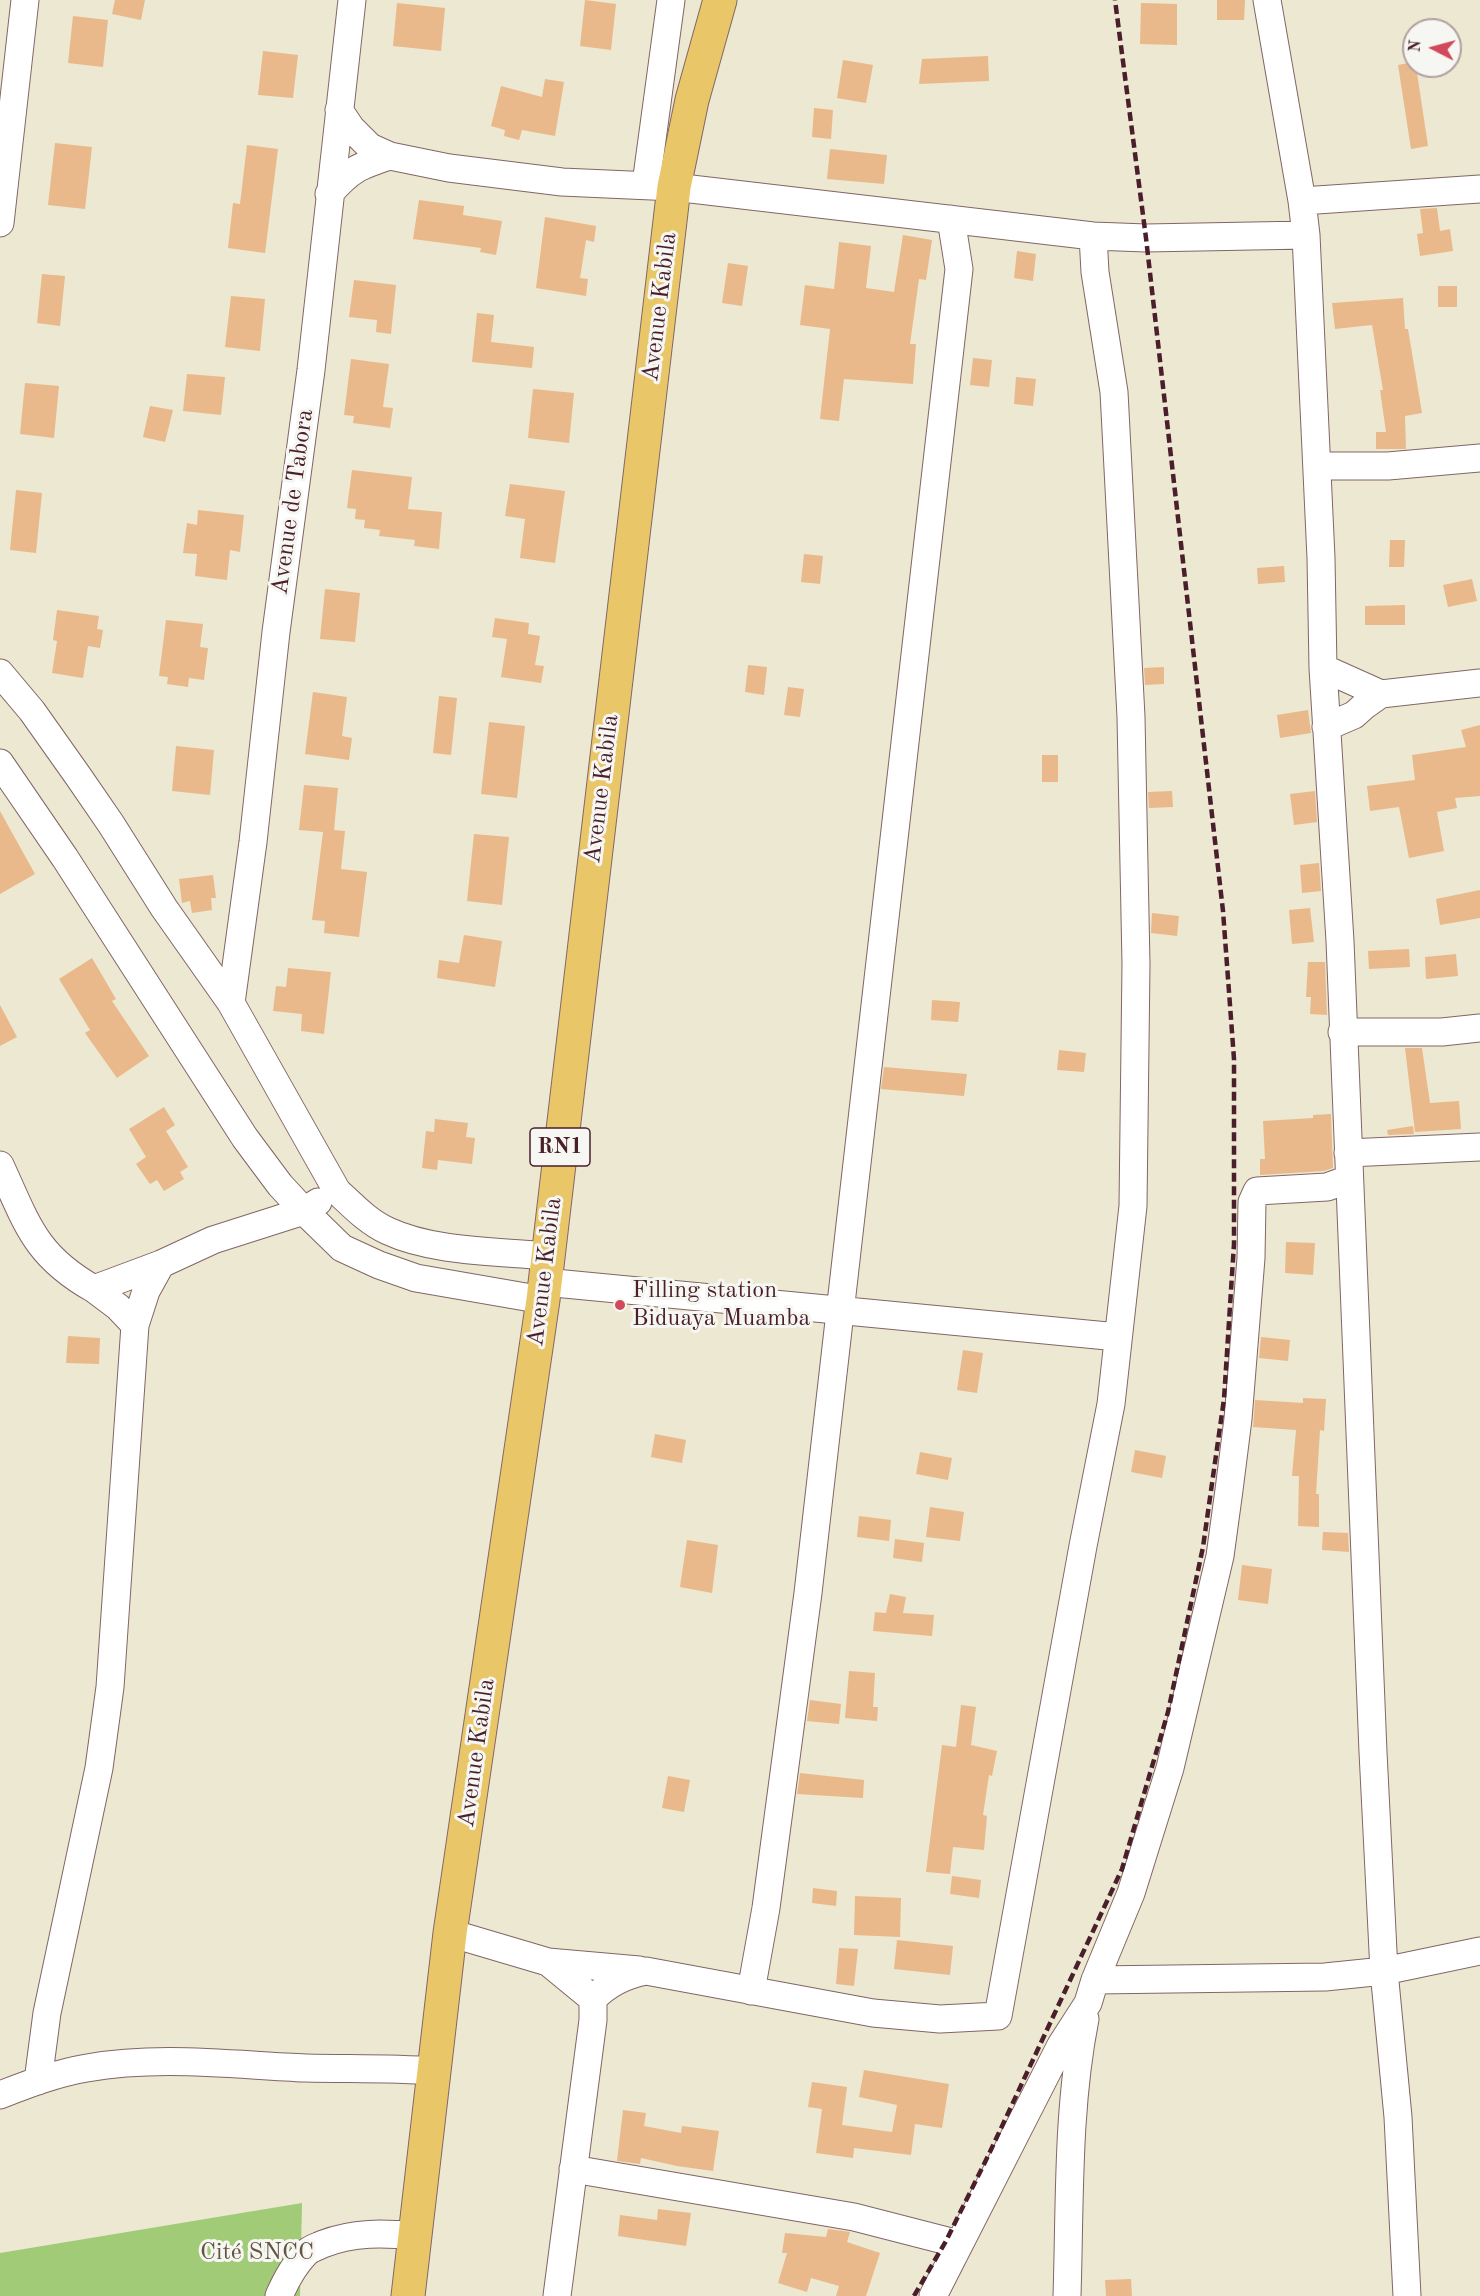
<!DOCTYPE html>
<html>
<head>
<meta charset="utf-8">
<style>
	body { margin:0 }
	#map { position:relative; width:1480px; height:2296px; overflow:hidden; background:#ece8d1; font-family:"Old Standard TT",serif }
	canvas { display:block }
	.north { position:absolute; left:1402px; top:18px; width:60px; height:60px; box-sizing:border-box; background:#f6f6f2; border:2px solid #b1a0a2; border-radius:50%; rotate:276deg; font-size:16px; font-weight:700; line-height:24px; text-align:center; color:#4a1f2b }
	.north::after { content:''; display:block; margin:auto; width:21px; height:27px; background:#d1495b; clip-path:polygon(50% 0,100% 100%,50% 72%,0 100%) }
</style>
</head>
<body>
<div id="map">
<canvas width="1480" height="2296"></canvas>
<div class="north">N</div>
</div>
<script>
const g = document.querySelector('canvas').getContext('2d');
g.lineJoin = 'round';
function fill(path, color) {
  g.fillStyle = color;
  g.fill(path, 'evenodd');
}
function stroke(path, color, width, dash) {
  g.strokeStyle = color;
  g.lineWidth = width;
  g.lineCap = dash ? 'butt' : 'round';
  g.setLineDash(dash || []);
  g.stroke(path);
}
function label(font, color, halo, rows, align = 'center') {
  g.font = font + ' "Old Standard TT",serif';
  g.lineWidth = 6;
  g.setLineDash([]);
  g.textBaseline = 'middle';
  g.strokeStyle = halo;
  g.fillStyle = color;
  for (const [text, x, y, turn = 0] of rows) {
    g.save();
    g.translate(x, y);
    g.rotate((+turn || 0) * Math.PI / 180);
    g.textAlign = isNaN(turn) ? turn : align;
    if (halo) g.strokeText(text, 0, 0);
    g.fillText(text, 0, 0);
    g.restore();
  }
}
fill(new Path2D(`
	M302 2203 300 2296H0V2253Z`), '#a2cb77');
fill(new Path2D(`
	M115 0H145L141 20 112 14Z
	M585 0 616 4 611 50 580 46Z
	M1217 0H1245L1244 20H1217Z
	M397 3 445 8 441 51 393 46Z
	M1141 3 1177 4V45L1140 44Z
	M73 16 108 20 103 67 68 63Z
	M263 51 298 55 293 98 258 95Z
	M988 56 989 81 919 84 922 59Z
	M843 60 873 65 866 103 837 98Z
	M1414 62V66H1416L1428 146 1411 149 1398 65Z
	M545 79 564 82 555 136 522 130 519 140 504 136 505 130 491 126 501 86 542 97Z
	M814 108 833 110 831 139 812 137Z
	M55 143 92 147 85 209 48 205Z
	M247 145 278 149 265 253 228 248 233 203 240 204Z
	M830 149 887 155 884 184 827 179Z
	M419 200 464 206 463 215 502 221 496 255 480 252 481 248 413 239Z
	M1437 208 1440 231 1450 229 1453 251 1420 256 1417 234 1423 233 1420 209Z
	M545 217 596 226 594 242 586 240 580 278 588 279 586 296 536 288Z
	M903 235 932 240 926 280 919 279 910 344H916L913 384 844 379 839 421 820 419 830 329 800 325 805 285 834 289 839 242 871 246 866 288 894 292Z
	M1017 251 1036 254 1033 281 1014 278Z
	M728 263 748 266 742 306 722 303Z
	M42 274 65 276 60 326 37 323Z
	M354 280 396 285 391 334 376 332 377 320 349 317Z
	M1438 286H1457V307H1438Z
	M231 296 265 299 260 351 225 347Z
	M1403 298 1405 329H1408L1422 413 1405 416 1406 449H1376V432H1386L1380 390H1383L1372 325 1335 329 1332 303Z
	M477 313 494 315 491 342 534 347 532 368 472 362Z
	M973 358 992 360 989 387 970 385Z
	M351 359 389 364 383 407 393 408 390 428 353 423 354 416 344 415Z
	M187 374 225 377 221 415 183 411Z
	M1016 377 1036 379 1033 406 1014 404Z
	M25 383 59 386 54 438 20 434Z
	M533 389 574 393 569 443 528 438Z
	M150 406 173 410 165 442 143 437Z
	M352 470 412 477 408 509 442 512 439 549 414 546 415 540 379 536 380 530 364 528 365 520 355 519 356 509 347 508Z
	M510 484 565 491 555 563 520 558 525 519 505 516Z
	M16 490 42 493 36 553 10 550Z
	M198 510 244 515 240 552 230 550 227 580 195 576 197 554 183 553 187 523 197 525Z
	M1390 540H1405L1404 567H1389Z
	M804 554 823 556 820 584 801 582Z
	M1284 566 1285 582 1258 584 1257 568Z
	M1472 579 1477 601 1448 607 1443 585Z
	M325 589 360 593 355 642 320 639Z
	M1405 605V625H1365V606Z
	M57 610 99 616 97 629 103 630 100 648 88 646 83 678 52 673 57 641 53 640Z
	M495 618 529 623 528 634 540 636 535 665 544 666 541 683 501 677 507 639 492 637Z
	M166 620 203 624 200 647 208 648 204 680 189 678 188 687 167 684 168 677 159 676Z
	M748 665 767 667 764 695 745 692Z
	M1164 667V684L1145 685 1144 668Z
	M788 687 804 689 800 717 784 715Z
	M313 692 347 697 342 736 352 738 349 760 305 754Z
	M439 696 457 698 451 755 433 753Z
	M1308 710 1311 733 1280 738 1277 715Z
	M489 722 525 726 517 798 481 794Z
	M1480 725V796L1455 798 1457 808 1437 812 1444 851 1409 858 1399 807 1370 811 1367 786 1415 780 1412 755 1466 747 1461 730Z
	M176 746 214 750 210 795 172 791Z
	M1042 755H1058V782H1042Z
	M304 785 338 788 334 830 345 831 341 869 367 872 359 937 324 933 325 921 312 920 323 832 299 830Z
	M1172 791 1173 807 1149 808 1148 792Z
	M1315 791 1317 822 1294 825 1290 794Z
	M0 811 35 874 0 894Z
	M474 834 509 837 502 905 467 901Z
	M1319 863 1321 891 1302 893 1300 865Z
	M213 875 216 898H211L212 910 192 913 190 901 182 903 179 879Z
	M1480 890V918L1440 925 1436 899Z
	M1310 908 1314 942 1292 944 1289 910Z
	M1152 913 1179 916 1177 936 1151 933Z
	M464 935 502 941 495 987 437 978 439 960 459 963Z
	M1409 949 1410 967 1369 969 1368 951Z
	M1456 954 1458 976 1426 979 1425 957Z
	M92 958 116 999 112 1001 149 1056 117 1078 85 1033 90 1030 59 979Z
	M1308 962H1325L1327 1015 1310 1014 1311 997H1306Z
	M288 968 331 972 324 1034 301 1031 302 1014 273 1011 276 986 286 987Z
	M932 1000 960 1002 958 1022 931 1020Z
	M0 1005 17 1037 0 1046Z
	M1405 1048H1422L1430 1103 1459 1101 1461 1129 1415 1132Z
	M1059 1050 1086 1053 1084 1072 1057 1070Z
	M884 1067 967 1074 964 1096 881 1089Z
	M164 1107 175 1125 166 1131 188 1167 180 1172 184 1179 164 1191 157 1180 150 1184 136 1164 146 1157 129 1129Z
	M1331 1114 1333 1168 1324 1171 1260 1175V1159H1265L1263 1121 1313 1118V1115Z
	M435 1119 468 1123 466 1137 475 1138 472 1164 438 1160 437 1170 422 1168 426 1131 434 1132Z
	M1413 1126 1414 1134 1388 1135 1387 1130Z
	M1286 1242 1315 1243 1313 1275 1285 1273Z
	M68 1336 100 1338 99 1364 66 1363Z
	M1261 1337 1290 1340 1288 1361 1259 1358Z
	M963 1350 983 1353 977 1393 957 1390Z
	M1303 1398 1326 1399 1324 1431 1320 1430 1316 1494H1319V1527L1298 1526 1299 1476H1292L1296 1430 1253 1427 1255 1400 1303 1403Z
	M655 1434 686 1440 682 1463 651 1457Z
	M1135 1450 1166 1456 1162 1478 1131 1472Z
	M920 1452 952 1458 948 1480 916 1474Z
	M930 1507 964 1512 960 1541 926 1537Z
	M859 1516 891 1520 889 1541 857 1537Z
	M1323 1532 1348 1533 1349 1552 1322 1550Z
	M895 1539 924 1543 922 1562 893 1558Z
	M687 1540 718 1545 712 1593 680 1587Z
	M1242 1565 1272 1569 1268 1604 1238 1600Z
	M890 1594 906 1597 903 1613 934 1615 932 1636 873 1631 875 1612 886 1613Z
	M849 1671 875 1673 873 1707H878L877 1721 845 1718Z
	M810 1700 841 1704 839 1724 807 1721Z
	M961 1705 976 1707 971 1745 997 1751 992 1776 989 1775 983 1815 987 1816 984 1850 953 1847 950 1874 926 1872 942 1745 956 1747Z
	M800 1773 864 1780 863 1798 797 1794Z
	M668 1776 690 1780 684 1812 662 1808Z
	M952 1876 981 1880 979 1898 950 1894Z
	M813 1888 837 1891 836 1906 812 1903Z
	M855 1896 901 1898 900 1937 854 1935Z
	M897 1940 953 1946 950 1975 894 1969Z
	M839 1948 858 1949 854 1986 836 1984Z
	M864 2070 949 2084 942 2128 915 2124 911 2155 854 2148 853 2158 816 2153 822 2109 808 2107 812 2082 847 2087 842 2125 892 2132 897 2105 859 2097Z
	M623 2110 646 2113 644 2126 681 2133 682 2126 719 2131 713 2171 677 2166 641 2158 640 2164 617 2161Z
	M658 2209 691 2213 686 2246 618 2236 620 2215 657 2220Z
	M828 2229 850 2232 847 2242 880 2253 866 2296H836L839 2286 811 2278 807 2292 778 2283 787 2253H782L785 2233 826 2237Z
	M1131 2279 1132 2296H1106L1105 2280Z`), '#e9b98b');
const minor = new Path2D(`
	M1267 0 1302 201 1306 235 1321 558 1323 668 1340 941 1373 1752 1384 1971 1398 2117 1407 2296
	M339 110 351 128 370 147 390 156 449 168 562 182 674 187 1093 236 1146 238 1306 235
	M646 184 671 0
	M329 194C351 169 359 166 390 156
	M1302 201 1480 189
	M0 223 25 0
	M1317 466H1388L1480 458
	M1323 668 1381 694 1480 683
	M0 673 32 711 78 776 111 824 164 908 231 1003 337 1191C352 1205 368 1222 388 1231 433 1252 496 1251 546 1256
	M1326 727 1354 715 1364 706 1381 694
	M0 763 65 858 245 1138 280 1185 304 1211 342 1248 379 1265 416 1278 543 1300
	M231 1003 253 842 276 632 311 370 352 0
	M1342 1032H1442L1480 1028
	M1348 1153 1480 1147
	M0 1165C27 1223 34 1255 94 1289L161 1264 213 1240 304 1211 318 1202
	M544 1282 1118 1337
	M94 1289 118 1307 135 1325
	M450 1933 548 1962 593 1999
	M548 1962 639 1970
	M1095 1980 1325 1977 1384 1971 1480 1951
	M751 1991 766 1908 808 1593 959 269 951 219
	M38 2081 47 2013 99 1768 110 1687 135 1325 146 1291 161 1264
	M0 2095C28 2084 57 2073 87 2068 159 2055 234 2065 306 2068 349 2069 392 2068 434 2071
	M573 2169 854 2217 959 2244
	M279 2296C286 2280 294 2265 306 2253 311 2248 317 2247 323 2244 354 2232 383 2233 416 2236
	M557 2296 593 2020V1999C608 1983 625 1975 646 1971L873 2013 940 2019 998 2016 1083 1546 1111 1404 1133 1206 1136 964 1131 717 1114 392 1095 272 1093 236
	M933 2296 1061 2045 1088 2003 1095 1980 1131 1893 1170 1768 1220 1556 1229 1490 1238 1419 1251 1258 1252 1202 1257 1191 1327 1187 1349 1179
	M1067 2296C1070 2204 1067 2110 1085 2019`);
const highway = new Path2D(`
	M408 2296 450 1933 543 1300 674 187 692 100 720 0`);
stroke(minor, '#836565', 29);
stroke(highway, '#836565', 35);
stroke(minor, '#fff', 27);
stroke(highway, '#e9c769', 33);
stroke(new Path2D(`
	M914 2296 946 2241 989 2154 1122 1869 1168 1712 1203 1547 1224 1399 1234 1244V1059L1223 911 1146 238 1115 0`), '#4a1f2b', 4.5, [9, 4.5]);
for (const [x, y, r, color] of [
	[620,1305,6,"#d1495b"]
]) {
  const dot = new Path2D();
  dot.arc(x, y, r, 0, 2 * Math.PI);
  g.fillStyle = color;
  g.fill(dot);
  stroke(dot, '#f6f6f2', 2);
}
for (const [x, y, w] of [
	[560,1147,60]
]) {
  const box = new Path2D();
  box.roundRect(x - w / 2, y - 19, w, 38, 4.5);
  g.fillStyle = '#f6f6f2';
  g.fill(box);
  stroke(box, '#4a1f2b', 1.5);
}
label('bold 22px', '#4a1f2b', null, [
	["RN1",560,1147]
]);
label('24px', '#4a1f2b', '#f6f6f2', [
	["Avenue Kabila",660,307,-83],
	["Avenue de Tabora",293,502,-82],
	["Avenue Kabila",602,789,-83],
	["Avenue Kabila",545,1272,-83],
	["Avenue Kabila",477,1753,-82]
]);
label('24px', '#4a1f2b', '#f6f6f2', [
	["Filling station",632,1291],
	["Biduaya Muamba",632,1319]
], 'left');
label('24px', '#645342', '#f6f6f2', [
	["Cité SNCC",257,2253]
]);
</script>
</body>
</html>
